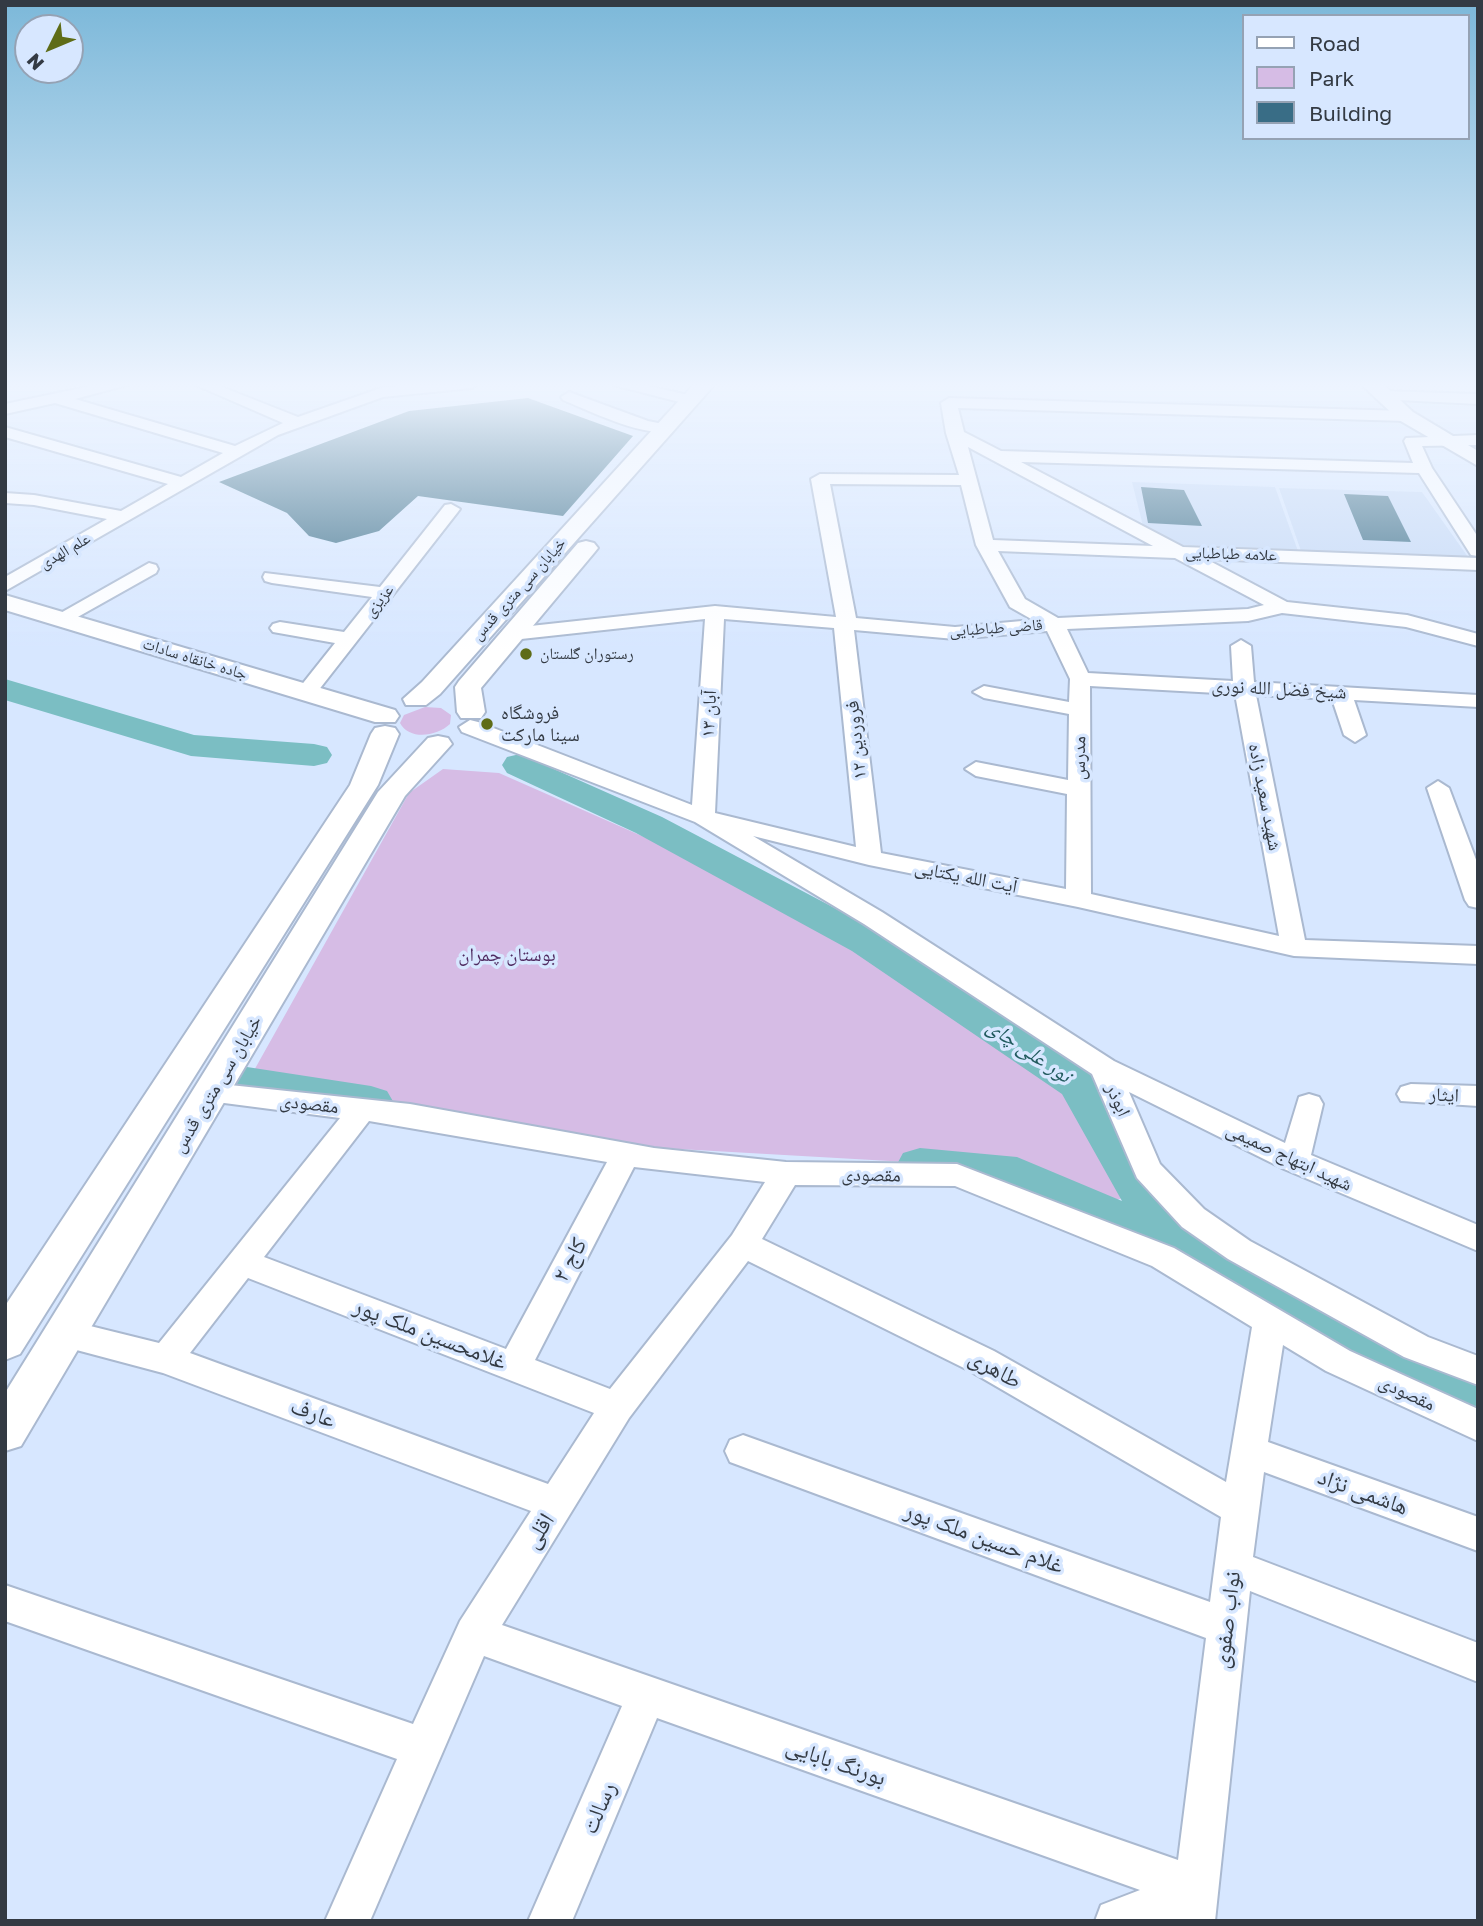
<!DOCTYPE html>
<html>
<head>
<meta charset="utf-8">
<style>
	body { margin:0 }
	#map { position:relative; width:1483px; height:1926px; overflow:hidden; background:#d7e7ff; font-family:"Golos Text",sans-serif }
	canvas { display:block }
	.frame { position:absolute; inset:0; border:7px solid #333a43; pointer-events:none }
	.legend { position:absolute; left:1242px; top:14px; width:228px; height:126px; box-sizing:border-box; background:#d7e7ff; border:2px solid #95a2b4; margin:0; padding:9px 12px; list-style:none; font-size:21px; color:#333a43 }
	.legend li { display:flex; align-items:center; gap:14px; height:35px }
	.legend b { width:35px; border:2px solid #95a2b4 }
	.north { position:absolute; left:14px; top:14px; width:70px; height:70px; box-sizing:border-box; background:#d7e7ff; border:2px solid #95a2b4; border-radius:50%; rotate:227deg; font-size:19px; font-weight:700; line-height:28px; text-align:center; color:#333a43 }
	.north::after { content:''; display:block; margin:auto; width:24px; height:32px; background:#5e6c17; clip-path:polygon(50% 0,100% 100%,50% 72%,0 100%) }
</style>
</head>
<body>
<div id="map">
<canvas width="1483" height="1926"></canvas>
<div class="frame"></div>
<ul class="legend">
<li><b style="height:9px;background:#fff"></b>Road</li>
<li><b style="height:19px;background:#d6bce5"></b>Park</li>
<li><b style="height:19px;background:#396d86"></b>Building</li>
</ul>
<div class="north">N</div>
</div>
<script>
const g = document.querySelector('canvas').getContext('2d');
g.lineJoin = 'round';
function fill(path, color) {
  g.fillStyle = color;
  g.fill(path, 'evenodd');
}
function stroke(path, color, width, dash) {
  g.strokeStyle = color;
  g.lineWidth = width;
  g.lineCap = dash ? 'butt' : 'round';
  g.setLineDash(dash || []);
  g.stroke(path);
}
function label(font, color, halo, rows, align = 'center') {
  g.font = font + ' "Golos Text","Noto Naskh Arabic",sans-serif';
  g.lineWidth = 7;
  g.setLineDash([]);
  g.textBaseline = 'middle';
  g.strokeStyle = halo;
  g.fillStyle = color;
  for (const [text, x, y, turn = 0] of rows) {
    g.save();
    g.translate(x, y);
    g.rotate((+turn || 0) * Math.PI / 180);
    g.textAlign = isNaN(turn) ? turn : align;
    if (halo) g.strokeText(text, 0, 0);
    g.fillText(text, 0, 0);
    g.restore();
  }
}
fill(new Path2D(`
	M1132 482 1275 487 1298 551 1183 545 1165 541 1144 530Z
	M1279 488 1422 492 1468 557 1301 551Z`), '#c5d9f6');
fill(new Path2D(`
	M425 707 441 708 451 715 450 724C437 736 410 741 400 723L404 715Z
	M443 769 499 773 744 881 1056 1077 1125 1197 1095 1208 1011 1194 925 1163 626 1146 450 1111 247 1083 409 793Z`), '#d6bce5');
fill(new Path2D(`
	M5 679 194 735 314 744 327 747 332 755 327 763 314 766 191 756 5 700Z
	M520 754 662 817 882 933 1094 1072 1166 1192 1230 1249 1478 1374V1425L1458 1418 1187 1271 1167 1266 1010 1193 920 1184 903 1179 896 1166 903 1153 920 1148 1017 1157 1122 1201 1062 1094 852 951 636 833 507 773 502 765 507 757Z
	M247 1067 371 1086 387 1091 394 1103 387 1115 371 1120 231 1094 224 1083 231 1072Z`), '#7bbec3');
fill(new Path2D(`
	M528 398 633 436 563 516 418 496 379 531 336 543 309 536 287 513 219 482 409 411Z
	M1141 487 1184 490 1202 526 1148 523Z
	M1344 494 1388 496 1411 542 1363 540Z`), '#396d86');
const minor = new Path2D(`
	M105 383H135L75 399 235 446 283 423 191 383H212L298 417 381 388 427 383H479L472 388 383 397 278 435 5 591V577L107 519 34 505 5 503V493L34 495 121 511 168 484 5 437V427L181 477 223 453 55 403 5 414V404Z
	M606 383H635L697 397 699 400 691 405Z
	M1382 391 1478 394V404L1377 399 1374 396Z
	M569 392 648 421 668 425 670 428C655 443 583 408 563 400L561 397Z
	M949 398 1406 411 1414 416 1406 421 958 408 964 432 1001 451 1413 463 1404 441 1406 438 1478 435V445L1422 446 1432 468 1478 537V556L1471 555 1419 473 1021 462 1183 547 1478 558V570L1206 559 1287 602 1407 615 1478 634V646L1406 627 1282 613 1248 621 1067 629 1088 673 1233 681 1231 646 1241 640 1251 646 1254 682 1478 695V707L1354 700 1366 735 1355 742 1344 735 1332 699 1256 695 1305 940 1478 946V964L1294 956 1078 907 869 865 753 836 882 912 1114 1061 1285 1143 1299 1097 1309 1094 1319 1097 1323 1104 1311 1155 1478 1225V1251L1284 1169 1129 1092 1160 1164 1204 1209 1250 1241 1428 1337 1478 1356V1385L1404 1357 1228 1259 1182 1227 1137 1178 1092 1074 864 924 695 822 462 732 459 727 470 720 478 722 692 805 705 619 512 640 502 634 512 628 715 606 836 617 811 479 820 474 959 475 946 433 941 403ZM968 447 1153 546 993 540ZM830 484 961 485 976 545 1010 607 1033 620 955 627 856 618ZM998 551 1175 558 1264 605 1248 609 1058 618 1025 599ZM724 619 834 628 856 847 715 813ZM854 630 955 639 1047 631 1070 679 1069 702 984 686 973 692 984 698 1069 714 1068 780 976 762 965 769 976 776 1067 794 1066 889 881 853ZM1090 686 1235 694 1279 936 1091 894Z
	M451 504 460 509 457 513 314 696H300L296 692 335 643 273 632 270 628 273 624 280 622 344 632 372 597 272 583 265 581 263 577 265 573 380 587 445 505Z
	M149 563 156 565 158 569 156 573 67 623 60 625 50 619Z
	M1438 781 1449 788 1478 865V908L1469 906 1465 900 1427 788Z
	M211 1083 410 1104 654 1148 786 1162 957 1164 1174 1248 1350 1351 1478 1409V1441L1326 1371 1283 1345 1268 1442 1478 1517V1551L1264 1472 1253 1557 1478 1643V1682L1250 1591 1215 1921H1095L1101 1905 1140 1890 657 1718 572 1921H528L622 1706 484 1656 370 1921H325L397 1759 5 1621V1585L413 1724 460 1621 531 1511 163 1373 54 1344 49 1334 54 1324 66 1320 159 1343 340 1118 201 1100 197 1093 201 1086ZM369 1121 607 1162 506 1349 264 1257ZM634 1167 765 1182 732 1235 610 1389 535 1360ZM795 1185 955 1186 1152 1266 1252 1327 1226 1482 994 1351 762 1239ZM748 1261 970 1371 1221 1517 1210 1602 743 1435 730 1440 725 1451 730 1462 1206 1638 1178 1860 502 1625 629 1418ZM248 1278 594 1413 548 1484 190 1353Z
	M1411 1084 1478 1086V1106L1401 1101 1397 1094 1401 1087Z`);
const major = new Path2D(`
	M695 383H716L440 694 426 705H406L403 699 422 682Z
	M1360 383H1382L1413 412 1478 451V466L1399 420Z
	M586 541 594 543 598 548 594 553 481 688 485 712 481 718H461L457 712 455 687 459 681 578 543Z
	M5 595 395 710 399 716 395 722H375L5 610Z
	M385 726 395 728 399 734 378 785 20 1354 5 1360V1306L350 785 371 734 375 728Z
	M438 736 448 738 452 744 405 796 21 1446 5 1451V1393L378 792 428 738Z`);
stroke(minor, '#aab9d0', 4);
stroke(major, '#aab9d0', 4);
fill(minor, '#fff');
fill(major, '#fff');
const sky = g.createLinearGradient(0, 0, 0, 653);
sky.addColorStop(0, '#7cb8d9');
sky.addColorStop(0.59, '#edf4ff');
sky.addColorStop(1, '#edf4ff00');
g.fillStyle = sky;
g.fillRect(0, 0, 1483, 653);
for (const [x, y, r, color] of [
	[526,654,7,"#5e6c17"],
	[487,724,7,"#5e6c17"]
]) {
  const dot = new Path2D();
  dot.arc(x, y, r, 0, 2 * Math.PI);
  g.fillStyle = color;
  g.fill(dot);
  stroke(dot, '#d7e7ff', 2.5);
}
label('16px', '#333a43', '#d7e7ff', [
	["علم الهدی",65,551,-30],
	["علامه طباطبایی",1231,554,2],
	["خیابان سی متری قدس",519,589,-48],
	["عزیزی",379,601,-52],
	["قاضی طباطبایی",996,628,-4],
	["جاده خانقاه سادات",195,659,17]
]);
label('16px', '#333a43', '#d7e7ff', [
	["رستوران گلستان",540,654]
], 'left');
label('19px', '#333a43', '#d7e7ff', [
	["شیخ فضل الله نوری",1279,689,3],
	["۱۳ آبان",709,714,-87],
	["۱۲ فروردین",856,740,-96],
	["مدرس",1079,758,-89],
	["شهید سعید زاده",1265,797,79],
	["آیت الله یکتایی",966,877,11],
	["خیابان سی متری قدس",217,1084,-59],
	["ایثار",1444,1095,2],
	["ابوذر",1118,1100,66],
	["مقصودی",309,1104,6],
	["شهید ابتهاج صمیمی",1289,1157,25],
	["مقصودی",871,1175,1],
	["مقصودی",1407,1393,25]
]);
label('19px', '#333a43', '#d7e7ff', [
	["فروشگاه",501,713],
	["سینا مارکت",501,735]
], 'left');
label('19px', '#502c62', '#d7e7ff', [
	["بوستان چمران",507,955]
]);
label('italic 21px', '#225b5f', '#d7e7ff', [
	["نور علی چای",1029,1051,34]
]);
label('23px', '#333a43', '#d7e7ff', [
	["کاج ۲",570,1260,-62],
	["غلامحسین ملک پور",430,1334,21],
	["طاهری",995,1369,29],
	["عارف",313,1413,20],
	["هاشمی نژاد",1363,1492,20],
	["اقلی",539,1531,-58],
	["غلام حسین ملک پور",984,1538,20],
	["نواب صفوی",1227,1620,-83],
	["بورنگ بابایی",836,1762,19],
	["رسالت",599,1808,-67]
]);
</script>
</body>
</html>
